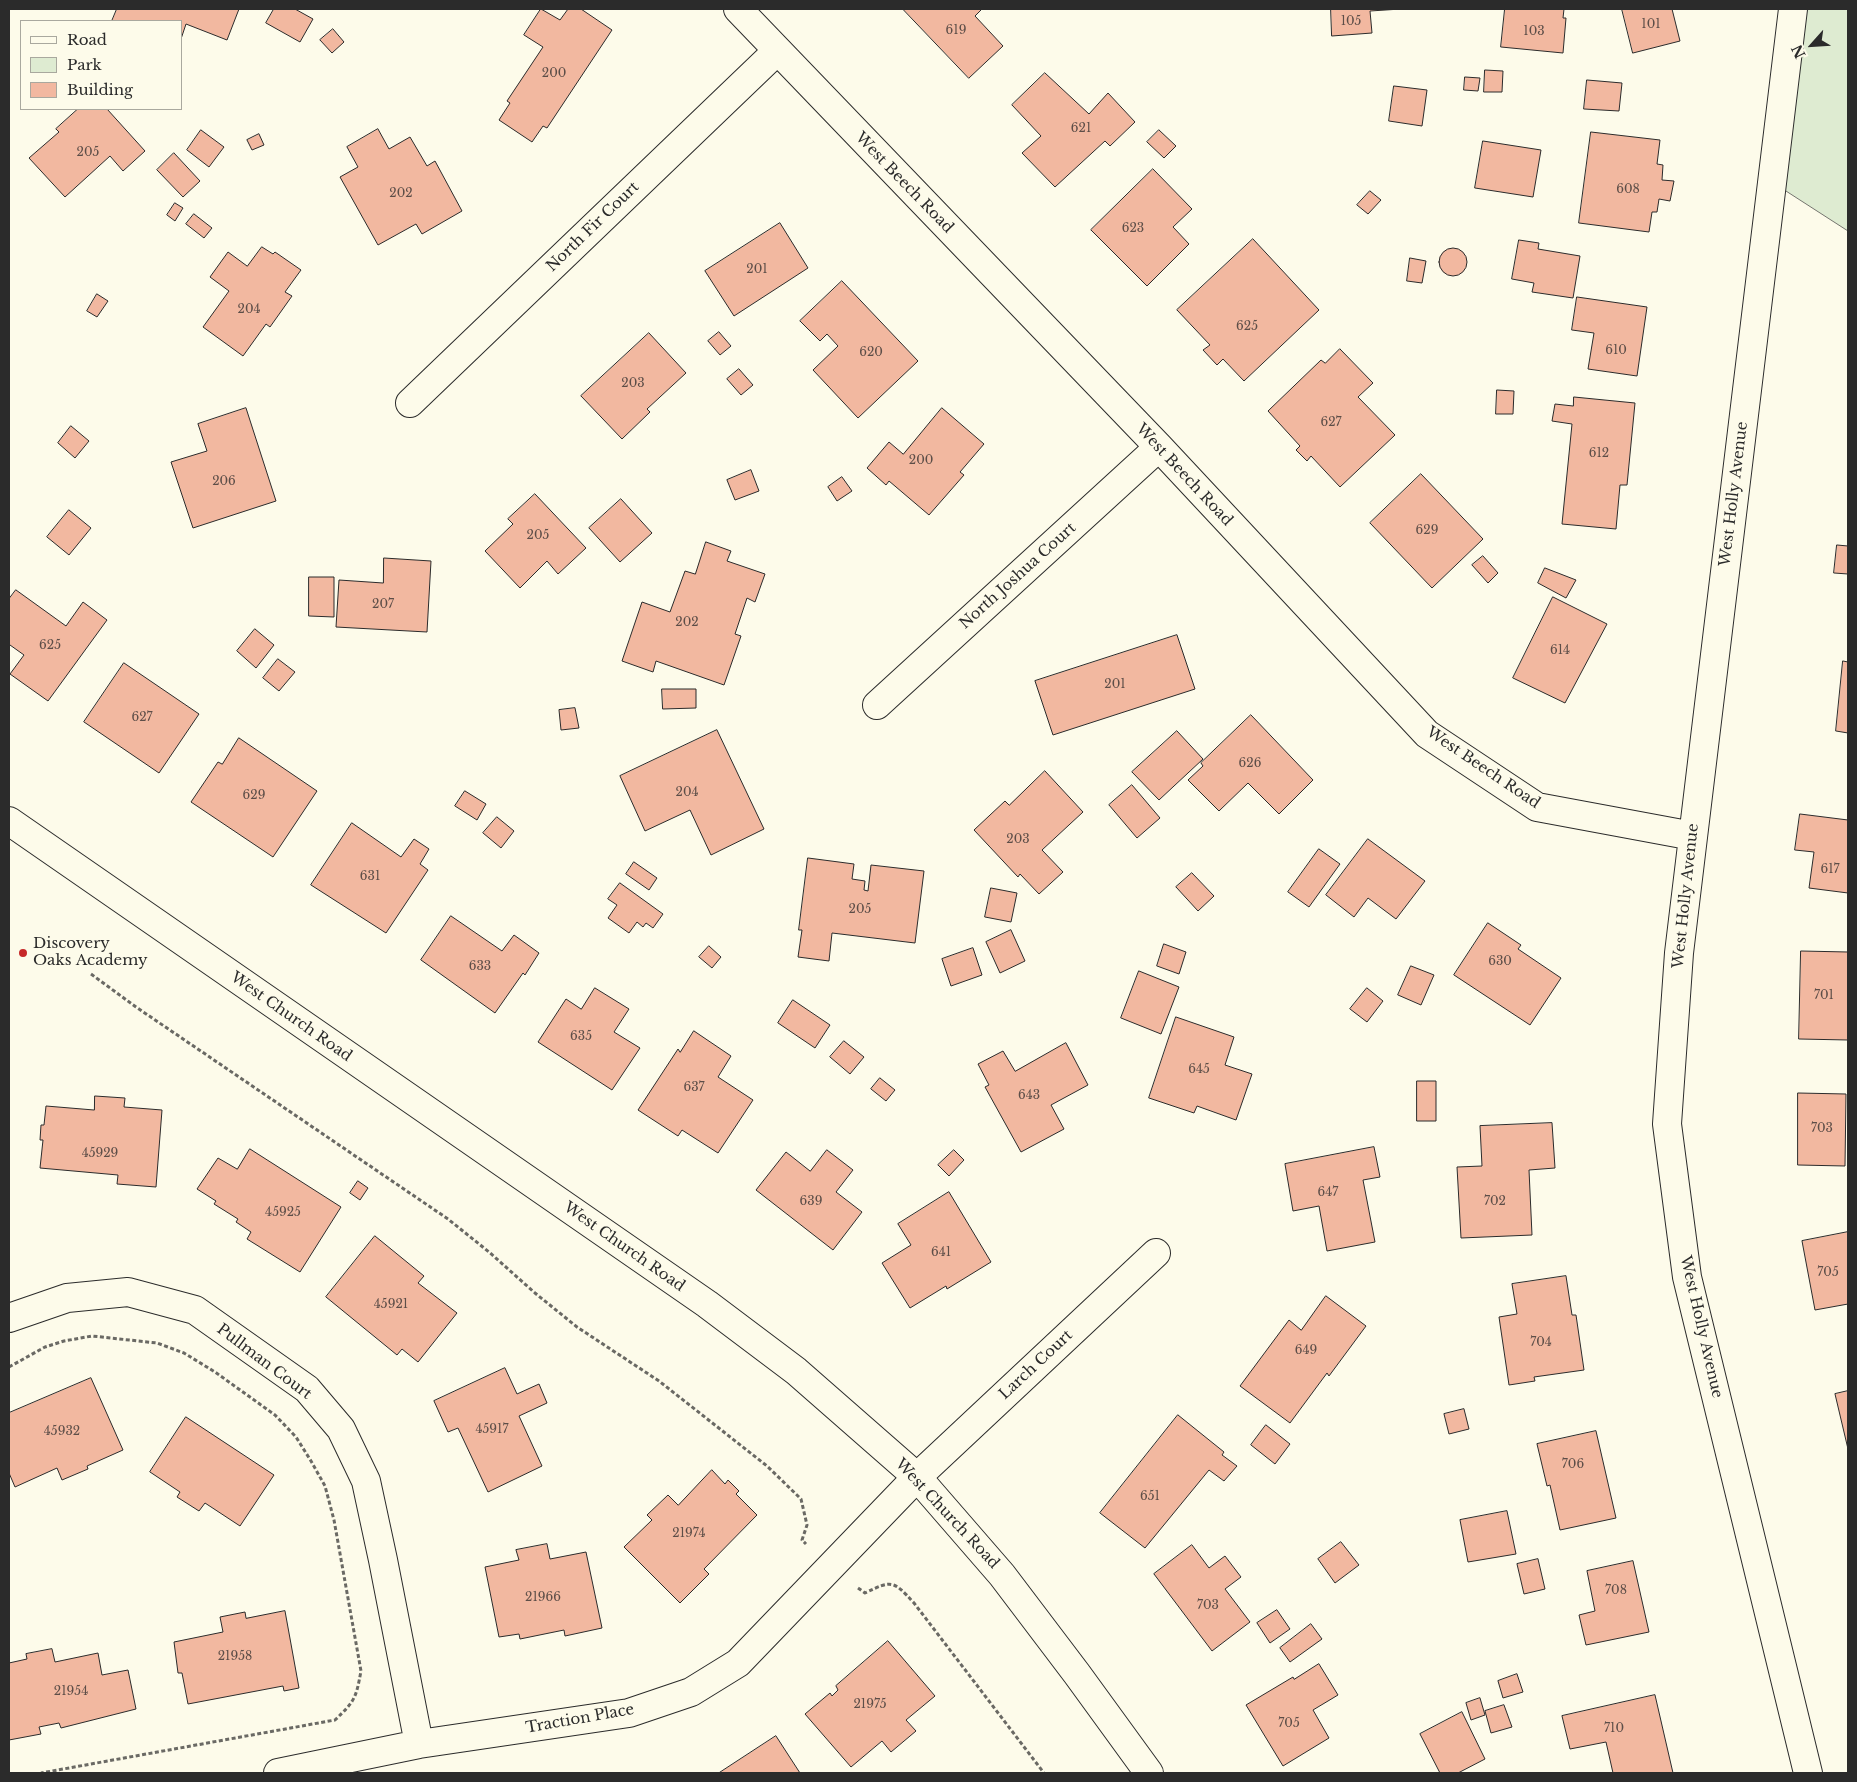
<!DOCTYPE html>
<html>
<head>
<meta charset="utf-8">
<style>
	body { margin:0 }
	#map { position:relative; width:1857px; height:1782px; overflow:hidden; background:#fdfbea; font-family:"Libre Baskerville",serif }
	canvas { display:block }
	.frame { position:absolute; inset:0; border:10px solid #2b2b2b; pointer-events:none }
	.legend { position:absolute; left:20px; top:20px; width:162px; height:90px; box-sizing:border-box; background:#fdfbea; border:1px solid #a9a89e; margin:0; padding:6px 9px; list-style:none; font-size:15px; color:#2b2b2b }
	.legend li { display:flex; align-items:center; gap:10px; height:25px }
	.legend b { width:25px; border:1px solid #a9a89e }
	.north { position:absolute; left:1787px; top:20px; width:50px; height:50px; -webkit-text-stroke:4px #fdfbea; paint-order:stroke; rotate:244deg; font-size:14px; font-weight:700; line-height:20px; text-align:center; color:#2b2b2b }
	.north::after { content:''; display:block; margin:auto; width:18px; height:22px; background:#2b2b2b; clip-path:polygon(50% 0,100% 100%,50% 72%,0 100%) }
</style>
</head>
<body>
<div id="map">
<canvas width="1857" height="1782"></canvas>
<div class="frame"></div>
<ul class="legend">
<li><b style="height:6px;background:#fdfbea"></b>Road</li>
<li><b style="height:14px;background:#deebd1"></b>Park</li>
<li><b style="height:14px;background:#f2b8a0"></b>Building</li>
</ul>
<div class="north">N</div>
</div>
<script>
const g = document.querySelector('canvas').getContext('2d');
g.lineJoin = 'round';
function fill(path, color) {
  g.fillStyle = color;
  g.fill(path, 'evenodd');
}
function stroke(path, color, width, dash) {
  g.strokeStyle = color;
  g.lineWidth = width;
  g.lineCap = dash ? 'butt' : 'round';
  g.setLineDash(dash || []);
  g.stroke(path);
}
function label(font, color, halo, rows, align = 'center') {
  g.font = font + ' "Libre Baskerville",serif';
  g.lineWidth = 4;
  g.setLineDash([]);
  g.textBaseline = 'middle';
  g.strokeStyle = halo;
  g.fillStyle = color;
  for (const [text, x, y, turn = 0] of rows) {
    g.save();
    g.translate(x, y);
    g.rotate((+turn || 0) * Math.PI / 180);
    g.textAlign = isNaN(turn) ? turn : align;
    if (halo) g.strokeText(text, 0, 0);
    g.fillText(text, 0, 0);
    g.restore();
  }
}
const green = new Path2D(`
	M1793 9H1848V231L1772 182Z`);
fill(green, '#deebd1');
stroke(green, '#74746e', 1);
const building = new Path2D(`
	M117 9H239L227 40 186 24 181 39V21H112Z
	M274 9H295L313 19 300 42 266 23Z
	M541 9 560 20 568 9H581L612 30 547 128 543 126 532 142 499 120 510 103 507 101 543 47 524 35Z
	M903 9H982L975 16 1003 46 969 78Z
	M1331 9H1401L1370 11 1372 33 1332 36Z
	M1505 9H1564L1563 18H1566L1563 53 1501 47Z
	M1622 9H1672L1680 41 1633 53Z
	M333 29 344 42 332 53 320 40Z
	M1485 70 1503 71 1502 92H1484Z
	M1045 73 1089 114 1108 93 1135 122 1110 146 1105 141 1055 187 1022 153 1041 136 1012 105Z
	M1465 77 1480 78 1478 91 1464 90Z
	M1587 80 1622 83 1619 111 1584 109Z
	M1394 86 1427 90 1422 126 1389 121Z
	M78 109H107L145 151 123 171 110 156 65 197 29 158 59 132 56 129Z
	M378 129 389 149 410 137 427 166 435 161 462 211 422 234 416 224 378 245 340 177 358 167 347 147Z
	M201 130 224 147 209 167 187 150Z
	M1159 130 1176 146 1164 158 1147 142Z
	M1591 132 1660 140 1657 164 1663 165 1662 180 1674 181 1670 201 1659 199 1657 212H1652L1649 232 1579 223Z
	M259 134 264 145 252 150 247 140Z
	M1483 141 1541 150 1533 197 1475 188Z
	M174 153 200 181 183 197 157 170Z
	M1153 169 1192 209 1173 227 1189 244 1147 286 1091 230Z
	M1370 191 1381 200 1368 214 1357 205Z
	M175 203 183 208 175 221 167 215Z
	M194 214 212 228 204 238 186 224Z
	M780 223 808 268 734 316 705 271Z
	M1253 239 1319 310 1244 381 1223 359 1217 365 1203 350 1210 345 1177 310Z
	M1519 240 1539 243 1538 249 1580 256 1573 298 1532 292 1534 283 1512 279Z
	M262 247 273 254 275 252 301 270 285 292 292 296 270 327 266 324 243 356 203 327 229 291 210 277 228 252 247 266Z
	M1439 262a14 14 0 1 1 28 0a14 14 0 1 1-28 0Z
	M1410 258 1426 261 1422 283 1407 281Z
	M842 281 918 361 858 418 813 370 838 346 827 334 820 341 800 321Z
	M97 294 108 301 97 317 87 311Z
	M1577 297 1647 307 1637 376 1588 369 1594 333 1572 330Z
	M719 332 731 346 720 355 708 341Z
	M649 333 686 373 647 409 650 412 622 439 581 396Z
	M1340 349 1373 383 1358 397 1395 435 1340 487 1311 456 1307 461 1296 450 1300 446 1268 411 1321 360 1325 363Z
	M739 369 753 385 741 395 727 379Z
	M1497 390 1514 391 1513 414H1496Z
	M1574 397 1635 403 1627 485H1620L1616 529 1562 524 1572 424 1552 421 1555 404 1573 406Z
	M246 408 276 501 193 528 171 462 207 451 198 424Z
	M942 408 984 444 960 472 964 475 929 515 889 481 886 485 867 468 889 442 903 454Z
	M71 426 89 441 75 458 58 443Z
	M751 470 759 491 735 500 727 480Z
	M1421 474 1483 539 1432 588 1370 523Z
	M842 477 852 491 837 501 828 487Z
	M535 494 586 548 558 574 547 561 520 588 485 551 513 524 508 519Z
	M621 499 652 533 620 562 589 528Z
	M69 510 91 528 69 555 47 537Z
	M706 542 731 551 727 561 765 574 755 602 747 598 735 634 741 636 724 685 656 661 653 672 622 661 642 602 670 612 685 571 695 574Z
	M1837 545 1848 546V574L1834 573Z
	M1483 556 1498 573 1488 583 1472 565Z
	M384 558 431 561 427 632 336 627 339 580 383 583Z
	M1545 568 1576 580 1566 598 1538 583Z
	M309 577H334V617L309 616Z
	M16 590 66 626 83 602 107 620 48 701 10 674 24 655 10 645 9 646V599Z
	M1553 597 1607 624 1565 703 1513 678Z
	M255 629 274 645 256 668 237 651Z
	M1177 635 1195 689 1053 735 1035 681Z
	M278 659 295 672 279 691 263 678Z
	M1843 661 1848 662V733L1836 731Z
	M124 663 199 714 159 773 84 722Z
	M662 689H696V708L663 709Z
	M575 708 579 728 561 730 559 710Z
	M1251 715 1313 780 1279 814 1248 783 1219 811 1188 780 1203 766 1201 763Z
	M717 730 764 829 711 855 690 810 645 831 620 776Z
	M1177 731 1203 759 1159 800 1132 772Z
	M239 738 317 791 273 857 191 802 218 762 222 764Z
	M1045 771 1083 812 1042 850 1063 872 1039 894 1020 874 1018 877 974 830 1005 801 1009 805Z
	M1132 785 1160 818 1137 838 1109 805Z
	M465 791 486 804 477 820 455 806Z
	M1800 814 1848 820V893L1809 888 1814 852 1795 850Z
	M497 817 514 831 501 848 483 833Z
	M352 823 401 857 414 839 429 849 420 864 428 870 386 933 311 885Z
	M1368 839 1425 881 1396 919 1368 898 1354 917 1326 895Z
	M1319 849 1340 864 1309 907 1288 892Z
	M808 858 854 864 852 879 865 881 864 890 868 891 871 865 924 871 915 943 832 933 829 961 798 957 802 930H799Z
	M634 862 657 878 649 890 626 874Z
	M1192 873 1214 896 1198 911 1176 887Z
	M620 883 663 914 653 928 646 923 643 927 637 922 629 933 608 918 617 905 608 899Z
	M991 888 1017 893 1011 922 985 917Z
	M451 916 502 951 514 935 539 953 525 975 523 973 495 1013 421 960Z
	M1488 923 1521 945 1518 949 1561 978 1530 1025 1454 975Z
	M1011 930 1025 961 1000 973 986 942Z
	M1164 944 1186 952 1179 974 1157 966Z
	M709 946 721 957 712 968 699 957Z
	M973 948 982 975 951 986 942 959Z
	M1801 951 1848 952V1040L1799 1039Z
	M1411 966 1434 975 1421 1005 1398 995Z
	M1139 971 1179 987 1161 1034 1121 1018Z
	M595 988 629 1009 614 1032 640 1048 612 1090 538 1042 566 999 581 1009Z
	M1367 988 1383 1001 1367 1022 1350 1009Z
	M793 1000 830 1025 815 1048 778 1023Z
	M1176 1017 1234 1037 1225 1065 1252 1074 1236 1120 1197 1106 1194 1113 1149 1098Z
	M694 1031 731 1056 718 1077 753 1100 718 1153 682 1130 678 1136 638 1110 678 1049 680 1052Z
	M844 1041 864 1057 850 1074 830 1057Z
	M1066 1043 1088 1085 1051 1105 1064 1129 1021 1152 985 1087 989 1085 978 1064 1003 1051 1015 1071Z
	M880 1078 895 1090 886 1101 871 1089Z
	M1417 1081H1436V1121H1417Z
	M1798 1093 1846 1094 1845 1166 1798 1165Z
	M95 1096 125 1098 124 1107 162 1110 156 1187 117 1184 118 1175 40 1168 43 1140H40L41 1125H44L46 1106 94 1110Z
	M1552 1123 1555 1168 1529 1170 1532 1235 1461 1238 1457 1167 1482 1166 1480 1126Z
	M1374 1147 1380 1177 1363 1180 1375 1242 1327 1251 1319 1206 1293 1211 1285 1164Z
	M250 1149 341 1207 300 1272 247 1239 251 1232 236 1222 238 1219 214 1204 216 1201 197 1189 218 1158 237 1169Z
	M827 1150 853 1170 836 1192 862 1212 833 1250 756 1190 786 1152 810 1171Z
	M954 1150 964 1160 949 1176 938 1165Z
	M358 1181 368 1188 360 1200 350 1193Z
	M949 1192 991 1262 947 1289 946 1286 910 1308 882 1263 911 1245 898 1224Z
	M1848 1232V1304L1815 1310 1802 1241Z
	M375 1236 424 1276 418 1283 457 1313 418 1362 402 1349 397 1355 326 1297Z
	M1566 1276 1572 1315H1576L1584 1370 1534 1377 1535 1381 1509 1385 1499 1317 1517 1314 1512 1284Z
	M1326 1296 1366 1326 1329 1376 1327 1373 1290 1423 1240 1386 1289 1320 1301 1330Z
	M505 1368 517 1394 539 1384 547 1403 519 1416 542 1466 488 1492 458 1428 448 1432 434 1401Z
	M91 1378 123 1450 87 1466 88 1469 62 1480 57 1468 15 1487 9 1473V1413Z
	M1848 1391V1449L1835 1394Z
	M1464 1409 1469 1429 1449 1434 1444 1414Z
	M1178 1415 1224 1452 1222 1455 1237 1466 1224 1481 1209 1470 1145 1548 1100 1513Z
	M186 1417 274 1475 240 1526 205 1503 199 1511 177 1497 180 1492 150 1472Z
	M1266 1425 1290 1444 1275 1464 1251 1445Z
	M1596 1431 1616 1518 1560 1530 1550 1485 1547 1486 1537 1444Z
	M712 1470 725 1484 728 1480 739 1491 736 1494 757 1515 704 1569 709 1574 680 1603 624 1547 652 1520 647 1515 668 1495 678 1505Z
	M1507 1511 1516 1554 1468 1562 1460 1520Z
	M1341 1542 1359 1565 1335 1583 1318 1559Z
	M547 1544 550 1559 586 1552 602 1628 565 1636 564 1630 520 1639 519 1634 499 1637 485 1567 519 1560 516 1550Z
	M1192 1545 1209 1568 1225 1556 1241 1577 1225 1589 1250 1622 1212 1651 1154 1574Z
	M1538 1559 1545 1589 1524 1594 1517 1564Z
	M1633 1561 1649 1632 1586 1645 1579 1615 1595 1611 1587 1571Z
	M1277 1610 1290 1629 1270 1643 1257 1623Z
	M285 1611 299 1688 284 1691 283 1686 188 1704 182 1673H178L174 1642 223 1632 220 1617 245 1612 246 1618Z
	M1311 1624 1322 1639 1290 1662 1280 1648Z
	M888 1641 935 1696 906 1720 916 1731 891 1752 882 1741 851 1767 805 1714 830 1693 832 1696 838 1690 836 1686Z
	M52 1649 55 1662 98 1653 102 1675 128 1670 136 1709 61 1728 59 1723 39 1727 41 1734 9 1740V1663L27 1659 26 1654Z
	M1319 1664 1338 1695 1313 1710 1329 1738 1283 1766 1246 1705 1293 1677 1294 1679Z
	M1517 1674 1523 1692 1503 1698 1498 1681Z
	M1655 1695 1673 1773H1613L1606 1742 1570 1749 1562 1716Z
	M1480 1698 1485 1715 1471 1720 1466 1703Z
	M1504 1705 1512 1727 1491 1733 1485 1711Z
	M1462 1712 1485 1759 1458 1773H1440L1420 1734Z
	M776 1736 800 1773H719Z`);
fill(building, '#f2b8a0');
stroke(building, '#2b2b2b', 1);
const minor = new Path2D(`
	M738 9 1159 447 1427 734 1537 807 1693 836
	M1793 9 1679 953 1667 1124 1687 1277 1808 1773
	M410 403 777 51
	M877 705 1159 447
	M9 1318 67 1298 128 1292 195 1310 307 1389 341 1429 366 1481 383 1560 419 1744
	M278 1773 419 1744 629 1713 691 1692 738 1663 917 1477 1156 1253`);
const major = new Path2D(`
	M9 821 707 1304 796 1371 917 1477 1002 1575 1077 1674 1149 1773`);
stroke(minor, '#2b2b2b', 30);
stroke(major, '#2b2b2b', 30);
stroke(new Path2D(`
	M91 974 136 1007 448 1219 489 1252 535 1293 577 1327 659 1381 767 1466 801 1499 807 1525 802 1540 806 1544
	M9 1367 45 1347 64 1341 92 1336 157 1343 184 1353 215 1372 275 1415 296 1437 311 1461 325 1486 334 1520 361 1671C356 1698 355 1701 335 1720L41 1773
	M858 1588 865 1593C892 1580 893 1580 914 1603L1044 1773`), '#6a6964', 3, [4, 2.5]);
stroke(minor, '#fdfbea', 28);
stroke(major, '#fdfbea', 28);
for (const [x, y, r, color] of [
	[23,953,5,"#c62828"]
]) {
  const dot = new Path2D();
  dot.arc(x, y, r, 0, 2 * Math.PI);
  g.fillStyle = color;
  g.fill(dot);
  stroke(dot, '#fdfbea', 2);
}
label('12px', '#5d4e48', null, [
	["105",1351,22],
	["101",1651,25],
	["619",956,31],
	["103",1534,32],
	["200",554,74],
	["621",1081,129],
	["205",88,153],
	["608",1628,190],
	["202",401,194],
	["623",1133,229],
	["201",757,270],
	["204",249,310],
	["625",1247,327],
	["610",1616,351],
	["620",871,353],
	["203",633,384],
	["627",1331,423],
	["612",1599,454],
	["200",921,461],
	["206",224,482],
	["629",1427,531],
	["205",538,536],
	["207",383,605],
	["202",687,623],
	["625",50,646],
	["614",1560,651],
	["201",1115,685],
	["627",142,718],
	["626",1250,764],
	["204",687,793],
	["629",254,796],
	["203",1018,840],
	["617",1830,870],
	["631",370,877],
	["205",860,910],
	["630",1500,962],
	["633",480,967],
	["701",1824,996],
	["635",581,1037],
	["645",1199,1070],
	["637",694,1088],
	["643",1029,1096],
	["703",1822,1129],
	["45929",100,1154],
	["647",1328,1193],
	["639",811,1202],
	["702",1495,1202],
	["45925",283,1213],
	["641",941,1253],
	["705",1828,1273],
	["45921",391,1305],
	["704",1541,1343],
	["649",1306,1351],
	["45917",492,1430],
	["45932",62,1432],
	["706",1573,1465],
	["651",1150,1497],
	["21974",689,1534],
	["708",1616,1591],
	["21966",543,1598],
	["703",1208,1606],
	["21958",235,1657],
	["21954",71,1692],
	["21975",870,1705],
	["705",1289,1724],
	["710",1614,1729]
]);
label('15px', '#2b2b2b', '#fdfbea', [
	["West Beech Road",904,183,46],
	["North Fir Court",593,227,-44],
	["West Beech Road",1184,475,47],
	["West Holly Avenue",1734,494,-83],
	["North Joshua Court",1018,576,-42],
	["West Beech Road",1483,768,34],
	["West Holly Avenue",1686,896,-84],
	["West Church Road",291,1017,35],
	["West Church Road",624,1247,35],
	["West Holly Avenue",1701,1327,77],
	["Pullman Court",264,1362,37],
	["Larch Court",1036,1365,-43],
	["West Church Road",947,1514,47],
	["Traction Place",580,1719,-10]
]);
label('15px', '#2b2b2b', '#fdfbea', [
	["Discovery",33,944],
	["Oaks Academy",33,961]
], 'left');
</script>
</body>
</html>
